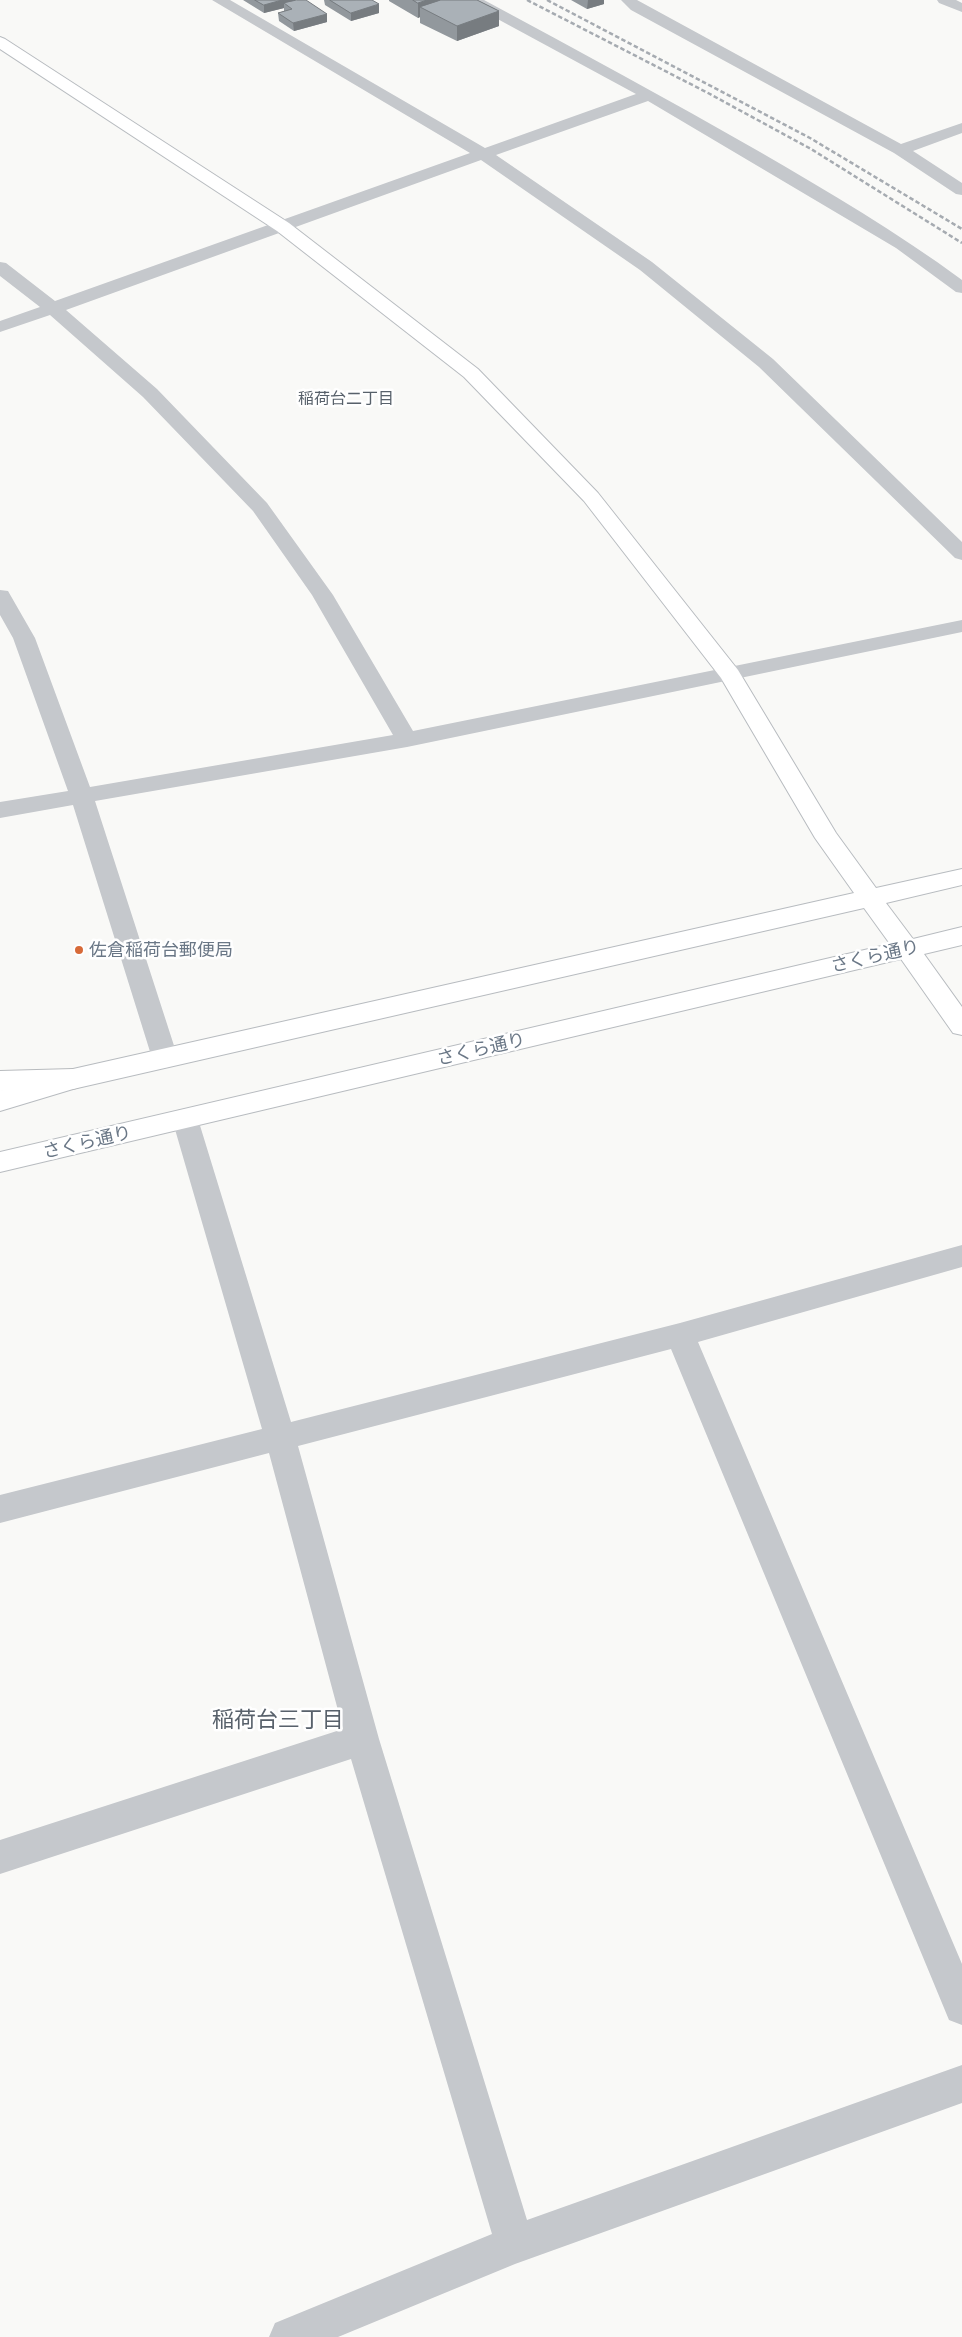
<!DOCTYPE html>
<html>
<head>
<meta charset="utf-8">
<style>
	body { margin:0 }
	canvas { display:block; background:#f9f9f7 }
</style>
</head>
<body>
<canvas width="962" height="2337"></canvas>
<script>
const g = document.querySelector('canvas').getContext('2d');
g.lineJoin = 'round';
function stroke(path, color, width, dash) {
  g.strokeStyle = color;
  g.lineWidth = width;
  g.lineCap = dash ? 'butt' : 'round';
  g.setLineDash(dash || []);
  g.stroke(path);
}
function fill(path, color) {
  g.fillStyle = color;
  g.fill(path, 'evenodd');
}
function label(font, color, halo, rows, align = 'center') {
  g.font = font + ' Commissioner,"Noto Sans JP",sans-serif';
  g.lineWidth = 5;
  g.setLineDash([]);
  g.textBaseline = 'middle';
  g.strokeStyle = halo;
  g.fillStyle = color;
  for (const [text, x, y, turn = 0] of rows) {
    g.save();
    g.translate(x, y);
    g.rotate((+turn || 0) * Math.PI / 180);
    g.textAlign = isNaN(turn) ? turn : align;
    if (halo) g.strokeText(text, 0, 0);
    g.fillText(text, 0, 0);
    g.restore();
  }
}
const secondary = new Path2D(`
	M0 37 5 39 289 223 478 369 598 493 738 670 836 833 876 888 962 869V885L886 903 913 939 962 927V945L924 954 962 1007V1035L953 1033 901 959 0 1172V1152L890 944 864 908 73 1089 0 1111V1091L73 1069 854 893 815 838 721 678 584 501 464 377 277 231 0 49Z`);
const highway = new Path2D(`
	M73 1069 82 1072 86 1079 82 1086 73 1089 0 1091V1071Z`);
stroke(secondary, '#b8bcc0', 2);
stroke(highway, '#b8bbbe', 2);
fill(new Path2D(`
	M212 0H230L485 148 636 94 468 3 466 0H484C577 50 669 100 760 152 829 192 897 232 962 280V293L956 292 896 248 648 101 496 155 652 262 773 359 962 542V560L955 558 759 367 640 270 481 160 66 310 157 389 267 503 333 595 413 731 962 620V632L407 747 95 801 178 1058 174 1065 165 1068 156 1065 152 1058 73 805 0 818V802L68 791 13 638 0 615V590L8 591 35 638 90 787 393 735 312 595 253 511 143 397 50 315 0 332V321L40 307 0 276V262L6 263 55 301 470 153Z
	M621 0H637L901 144 962 123V133L913 151 962 183V195L956 194 894 153 631 10Z
	M937 0H956L962 3V12L939 3Z
	M185 1109 195 1112 198 1119 291 1422 680 1323 962 1245V1267L698 1342 962 1964V2025L949 2020 671 1349 298 1446 379 1739 527 2220 962 2065V2103L515 2264 338 2337H269L275 2323 492 2234 351 1759 0 1874V1840L343 1729 269 1453 0 1523V1495L262 1429 172 1119 175 1112Z`), '#c5c8cc');
fill(secondary, '#fff');
fill(highway, '#fff');
stroke(new Path2D(`
	M527 0 708 93 811 149 962 243
	M547 0 810 138 962 229`), '#a6abb1', 2.5, [4.5, 2.5]);
fill(new Path2D(`
	M243 0H294L327 14V22L294 31 279 21 278 13 284 11V8L264 13Z
	M324 0H372L379 13 351 21 325 5Z
	M389 0H477L499 11V26L457 41 420 23V17L418 18 389 1Z
	M571 0H604V4L587 9Z`), '#92989d');
fill(new Path2D(`
	M282 0H294V5L284 3V8L264 13V5Z
	M427 0H460L420 7V17L418 18V3Z
	M588 0H604V4L587 9Z
	M379 4V13L351 21V13Z
	M499 11V26L457 41V26Z
	M327 14V22L294 31 293 23Z`), '#777c80');
const building = new Path2D(`
	M255 0H282L264 5Z
	M297 0H306L327 14 293 23 278 13 292 9 284 3Z
	M330 0H372L379 4 351 13Z
	M413 0H427L418 3Z
	M441 0H477L499 11 457 26 420 7Z`);
fill(building, '#aab1b7');
stroke(building, '#777c80', 1);
for (const [x, y, r, color] of [
	[79,950,5,"#d76a38"]
]) {
  const dot = new Path2D();
  dot.arc(x, y, r, 0, 2 * Math.PI);
  g.fillStyle = color;
  g.fill(dot);
  stroke(dot, '#fff', 2);
}
label('16px', '#58616b', '#fff', [
	["稲荷台二丁目",346,399]
]);
label('18px', '#6a7786', '#fff', [
	["佐倉稲荷台郵便局",89,950]
], 'left');
label('18px', '#6a7786', '#fff', [
	["さくら通り",875,956,-13],
	["さくら通り",481,1049,-13],
	["さくら通り",87,1142,-13]
]);
label('22px', '#58616b', '#fff', [
	["稲荷台三丁目",278,1720]
]);
</script>
</body>
</html>
